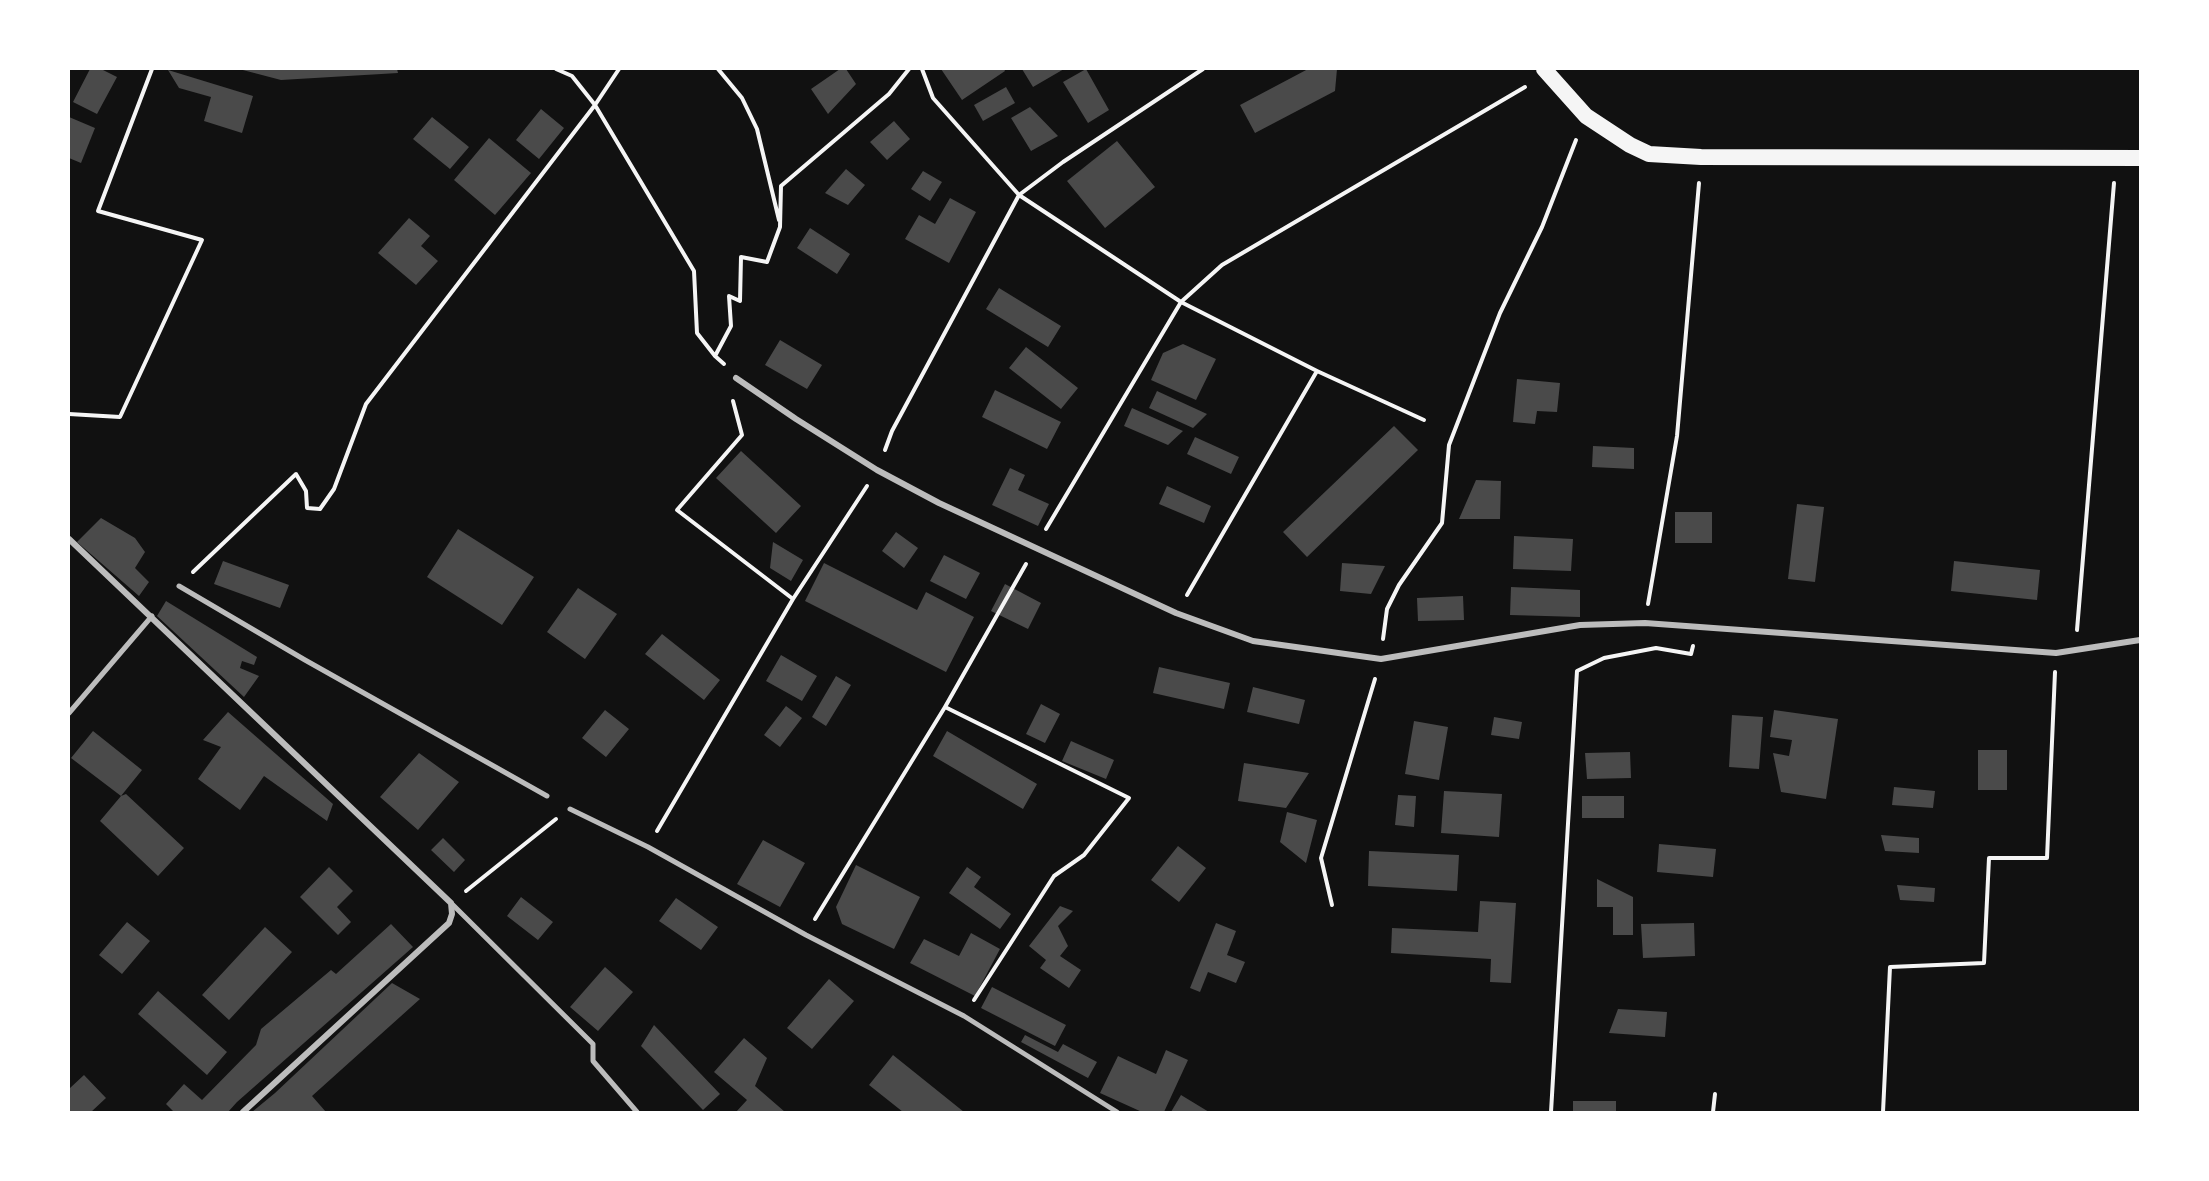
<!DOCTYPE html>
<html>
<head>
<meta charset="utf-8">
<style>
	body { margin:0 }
	#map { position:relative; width:2209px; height:1181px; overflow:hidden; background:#111; font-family:Overpass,sans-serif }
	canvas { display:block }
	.frame { position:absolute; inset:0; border:70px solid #fff; pointer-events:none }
</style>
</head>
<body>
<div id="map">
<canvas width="2209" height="1181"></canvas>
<div class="frame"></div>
</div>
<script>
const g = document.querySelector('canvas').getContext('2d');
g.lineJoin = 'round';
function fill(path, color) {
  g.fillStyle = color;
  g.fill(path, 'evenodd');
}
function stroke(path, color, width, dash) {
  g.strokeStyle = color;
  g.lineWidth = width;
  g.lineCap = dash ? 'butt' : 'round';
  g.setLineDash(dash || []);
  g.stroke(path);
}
fill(new Path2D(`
	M90 69H101L117 77 97 114 73 102Z
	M239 69H397L398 73 281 80Z
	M840 69H846L856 84 828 114 811 89Z
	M941 69H1004L1005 71 962 100Z
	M1022 69H1064L1033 87Z
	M1086 69 1109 110 1088 123 1063 82Z
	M1308 69H1337L1335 91 1255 133 1240 105Z
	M168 70 253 96 242 133 204 121 211 97 179 88Z
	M1006 87 1015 103 983 121 974 105Z
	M1030 107 1058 136 1031 151 1011 118Z
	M541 109 564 128 539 159 516 140Z
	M69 117 95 128 81 163 69 158Z
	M432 117 469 147 450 169 413 139Z
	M894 121 910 139 887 160 870 142Z
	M489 138 531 173 495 215 454 180Z
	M1117 141 1155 187 1105 228 1067 181Z
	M846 169 865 185 848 205 825 193Z
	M923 171 942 182 930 201 911 189Z
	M950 198 976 212 949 263 905 239 919 215 935 224Z
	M409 218 430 236 421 246 438 261 416 285 378 253Z
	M810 228 850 254 837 274 797 248Z
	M999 288 1061 326 1048 347 986 309Z
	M780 340 822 365 807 389 765 365Z
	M1183 344 1216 359 1196 400 1151 380 1163 353Z
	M1026 347 1078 388 1061 409 1009 368Z
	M1517 379 1560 383 1557 412 1537 411 1535 424 1513 422Z
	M995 390 1061 422 1047 449 982 417Z
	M1157 391 1207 414 1193 428 1149 408Z
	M1132 408 1183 431 1168 445 1124 426Z
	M1394 426 1418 450 1307 557 1283 532Z
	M1195 437 1239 457 1231 474 1187 454Z
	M1593 446 1634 448V469L1592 467Z
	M741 451 801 506 776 533 716 478Z
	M1010 468 1025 475 1018 490 1049 504 1038 526 992 505Z
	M1476 480 1501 481 1500 519H1459Z
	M1167 486 1211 506 1204 523 1159 504Z
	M1797 504 1824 507 1815 582 1788 579Z
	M1675 512H1712V543H1675Z
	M101 518 135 538 145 552 135 568 149 582 139 596 77 542Z
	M458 529 534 577 502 625 427 577Z
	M896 532 918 548 904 568 882 551Z
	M1514 536 1573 539 1571 571 1513 569Z
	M773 542 803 560 791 581 770 568Z
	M944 555 980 573 966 599 930 581Z
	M223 561 289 585 280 608 214 584Z
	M1954 561 2040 570 2037 600 1951 591Z
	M824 563 917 610 926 592 974 617 946 672 805 601Z
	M1342 563 1385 566 1371 594 1340 591Z
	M1005 584 1041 603 1028 629 991 611Z
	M1511 587 1580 590V617L1510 615Z
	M578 588 617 614 585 659 547 632Z
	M1463 596 1464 620 1418 621 1417 598Z
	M166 601 257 657 254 665 242 661 240 668 259 676 244 697 157 616Z
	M662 634 720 680 704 700 645 654Z
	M781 655 817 676 802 701 766 681Z
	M1159 667 1230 683 1224 709 1153 693Z
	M836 676 851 685 826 726 812 717Z
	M1253 687 1305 700 1299 724 1247 712Z
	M1041 704 1060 714 1045 743 1026 734Z
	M786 706 802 718 780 747 764 735Z
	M605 710 629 729 606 757 582 738Z
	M1774 710 1838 719 1826 799 1781 792 1773 753 1789 756 1792 740 1770 737Z
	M228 712 333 804 327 821 264 776 240 810 198 779 221 747 203 740Z
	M1732 715 1763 717 1759 769 1729 767Z
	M1494 717 1522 722 1519 739 1491 735Z
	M1414 721 1448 727 1439 780 1405 774Z
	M93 731 142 770 121 796 126 794 184 848 158 876 100 821 121 796 71 758Z
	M947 731 1037 784 1023 809 933 756Z
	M1071 741 1114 760 1106 779 1062 761Z
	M1978 750H2007V790H1978Z
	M1630 752 1631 778 1587 779 1585 753Z
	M419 753 459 782 418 830 380 797Z
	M1244 763 1309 773 1286 808 1238 801Z
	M1894 787 1935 791 1933 808 1892 805Z
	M1444 791 1502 794 1499 837 1441 833Z
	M1398 795 1416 796 1414 827 1395 825Z
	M1582 796H1624V818H1582Z
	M1287 812 1317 820 1306 863 1280 842Z
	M1881 835 1919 838V853L1885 851Z
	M443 838 465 860 454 872 431 850Z
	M763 840 805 863 780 907 737 884Z
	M1659 844 1716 849 1713 877 1657 872Z
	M1178 846 1206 868 1179 902 1151 880Z
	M1369 851 1459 855 1457 891 1368 886Z
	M856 865 920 897 894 949 842 924 836 907Z
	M329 867 353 891 337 907 351 922 338 935 300 897Z
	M967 867 981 877 974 887 1011 914 1000 929 949 893Z
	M1597 879 1633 897V935H1613V907H1597Z
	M1897 885 1935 888 1934 902 1900 900Z
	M521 897 553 922 538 940 507 916Z
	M676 898 718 927 701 950 659 921Z
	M1480 901 1516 903 1511 983 1490 982 1491 959 1391 953 1392 928 1478 932Z
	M1060 906 1073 911 1058 926 1068 946 1060 956 1081 970 1069 988 1040 968 1046 960 1029 946Z
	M127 922 150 941 122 974 99 955Z
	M1216 923 1236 931 1227 955 1245 962 1236 983 1208 972 1200 992 1190 988Z
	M1694 923 1695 956 1643 958 1641 924Z
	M391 924 413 947 237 1102 228 1112H174L166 1104 184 1084 202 1100 256 1045 261 1029 331 970 336 974Z
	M265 927 292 952 229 1020 202 995Z
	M971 933 1000 949 975 996 910 963 924 939 959 956Z
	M605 967 633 992 598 1031 570 1007Z
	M829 979 854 1001 812 1049 787 1028Z
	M392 983 420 999 312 1096 326 1112H252L275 1093Z
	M992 987 1066 1025 1055 1046 981 1008Z
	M158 991 227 1052 207 1075 138 1014Z
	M1618 1009 1667 1012 1665 1037 1609 1033Z
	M654 1025 720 1094 703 1110 641 1046Z
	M1025 1035 1058 1052 1063 1044 1097 1062 1088 1078 1021 1042Z
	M744 1038 767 1058 755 1086 785 1112H736L747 1100 714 1072Z
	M1166 1050 1188 1060 1164 1112H1142L1100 1093 1118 1056 1156 1074Z
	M893 1055 964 1112H903L869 1085Z
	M84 1075 106 1098 91 1112H69V1087L70 1088Z
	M1181 1095 1209 1112H1171Z
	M1573 1101H1616V1112H1573Z`), '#4a4a4a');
stroke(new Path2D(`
	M556 69 572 76 595 105 694 271 697 333 715 356 724 364
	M718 69 742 98 757 129 779 220
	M922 69 933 98 1019 195 1181 302 1317 371 1424 420
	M715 356 731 326 729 296 740 301 741 257 767 262 780 227 781 186 889 94 909 69
	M733 401 742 435 677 510 793 599
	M69 414 120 417 202 240 98 211 152 69
	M885 450 892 431 1019 195 1063 162 1203 69
	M1046 529 1181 302 1222 265 1525 87
	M193 572 296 474 306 491 307 508 320 509 334 489 366 404 595 105 619 69
	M1187 595 1317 371
	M1648 604 1677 436 1699 183
	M2077 630 2114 183
	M1383 639 1387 609 1399 585 1442 523 1449 445 1500 313 1542 227 1576 140
	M945 707 1129 798 1084 855 1054 876 974 1000
	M657 831 793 599 867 486
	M466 891 556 819
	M1332 905 1321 858 1375 679
	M815 919 945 707 1026 564
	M1551 1112 1577 671 1604 658 1656 648 1691 654 1693 646
	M1713 1112 1715 1094
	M1883 1112 1890 967 1984 963 1989 858H2047L2055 672`), '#f5f5f5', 4);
stroke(new Path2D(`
	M179 586 305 660 547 796
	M69 713 152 616
	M570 809 648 847 806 935 964 1016 1117 1112
	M451 903 593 1044V1061L637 1112`), '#bcbcbc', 5);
stroke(new Path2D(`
	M736 378 796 419 877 470 939 503 1176 613 1253 641 1381 659 1580 625 1645 623 2056 653 2140 640
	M69 539 451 903 452 914 449 923 243 1112`), '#bcbcbc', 6);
stroke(new Path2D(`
	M1544 69 1586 116 1630 145 1649 154 1701 157 2140 158`), '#f5f5f5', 16);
</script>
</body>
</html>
